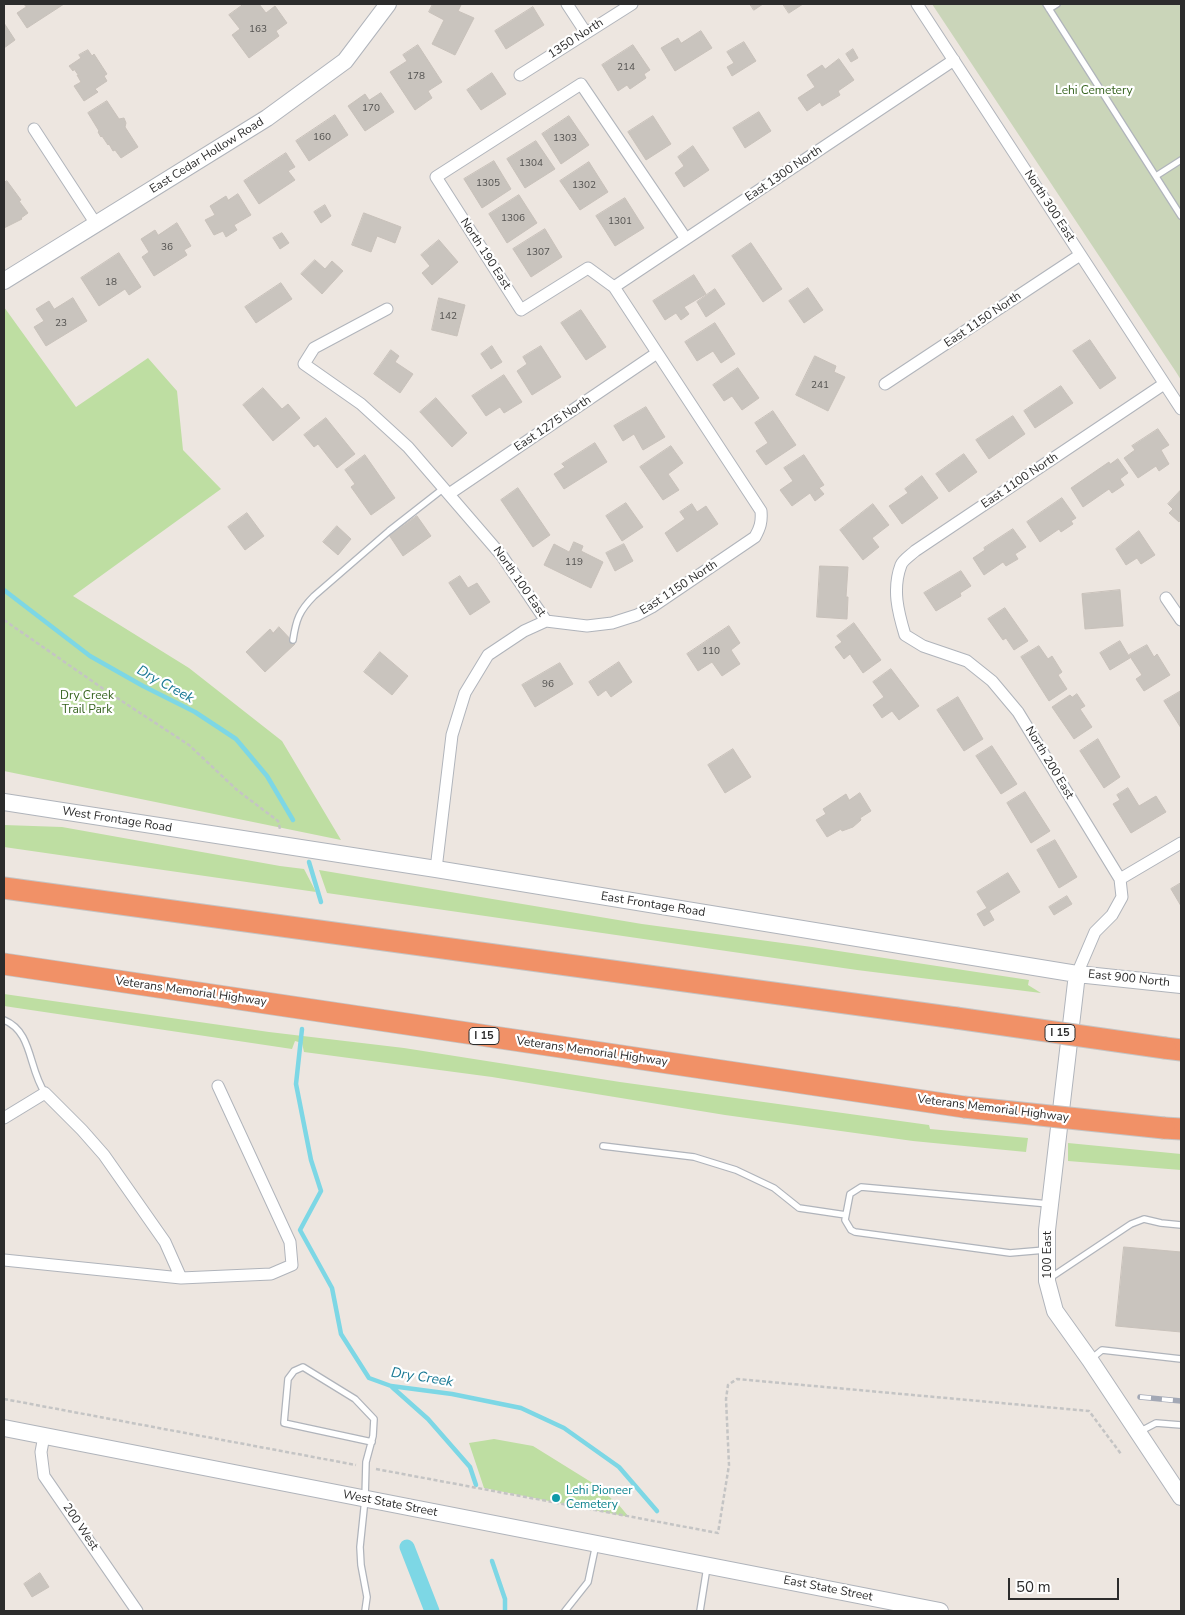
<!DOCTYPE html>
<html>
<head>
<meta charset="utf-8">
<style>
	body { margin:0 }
	#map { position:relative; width:1185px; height:1615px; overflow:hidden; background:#ede6e0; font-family:"Nunito Sans",sans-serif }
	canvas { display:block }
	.frame { position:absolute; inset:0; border:5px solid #2c2c2c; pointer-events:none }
	.scale { position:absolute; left:1008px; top:1578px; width:111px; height:22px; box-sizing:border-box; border:2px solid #2c2c2c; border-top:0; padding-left:6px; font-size:15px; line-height:18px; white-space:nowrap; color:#2c2c2c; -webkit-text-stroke:4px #fff; paint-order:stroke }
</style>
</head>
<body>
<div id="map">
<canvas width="1185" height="1615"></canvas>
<div class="frame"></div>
<div class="scale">50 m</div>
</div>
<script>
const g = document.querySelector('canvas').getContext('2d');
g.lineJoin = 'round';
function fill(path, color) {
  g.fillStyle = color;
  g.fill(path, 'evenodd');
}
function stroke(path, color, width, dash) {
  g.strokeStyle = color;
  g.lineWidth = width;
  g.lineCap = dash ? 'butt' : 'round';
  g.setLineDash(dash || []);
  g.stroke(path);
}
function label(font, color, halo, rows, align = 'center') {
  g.font = font + ' "Nunito Sans",sans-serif';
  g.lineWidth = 4.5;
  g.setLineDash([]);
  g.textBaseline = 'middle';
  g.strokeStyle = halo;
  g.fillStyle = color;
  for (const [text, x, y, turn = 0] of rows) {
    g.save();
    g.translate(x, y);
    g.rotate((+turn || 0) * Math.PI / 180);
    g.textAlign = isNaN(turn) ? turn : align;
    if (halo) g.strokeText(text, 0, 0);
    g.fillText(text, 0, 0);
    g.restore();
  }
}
fill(new Path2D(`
	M4 307 76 407 148 358 177 391 183 450 221 489 73 596 189 668 282 741 341 840 4 771Z
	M4 825 62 827 280 866 304 869 316 892 4 847Z
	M319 870 642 924 812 947 1029 980 1028 985 1041 993 857 970 327 893Z
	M4 994 269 1032 404 1048 620 1082 929 1125 930 1129 1028 1138 1026 1152 913 1141 725 1115 492 1077 304 1052 302 1043 295 1041 292 1049 4 1006Z
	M1068 1143 1181 1154V1170L1068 1161Z
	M494 1439 533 1446 591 1482 618 1504 629 1517 484 1488 469 1443Z`), '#bedea2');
fill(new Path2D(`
	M932 4H1181V380L1176 372Z`), '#cad5b9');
stroke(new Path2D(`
	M4 590 90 656 143 686 195 712 236 739 267 776 293 820
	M309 862 321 902
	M302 1029 296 1084 311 1160 321 1191 300 1230 332 1288 341 1334 369 1378 391 1386 452 1394 521 1408 564 1428 619 1467 657 1511
	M392 1387 428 1419 470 1467 476 1485
	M492 1561 505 1599V1611`), '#7dd7e5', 4.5);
stroke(new Path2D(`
	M407 1547 432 1611`), '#7dd7e5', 15);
const building = new Path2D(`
	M24 4H64L27 28 17 13 26 7Z
	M244 4H259L266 13 275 6 287 23 276 31 279 36 249 58 232 35 240 29 229 15Z
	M433 4H459L461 5 458 11 474 18 455 55 432 44 444 20 429 12Z
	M750 4H763L754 10Z
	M783 4H803L789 13Z
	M533 7 544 25 506 49 495 31Z
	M4 23 15 40 4 48Z
	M701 31 712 48 675 71 661 48 678 38 681 43Z
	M744 42 756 61 732 76 727 67 734 63 727 52Z
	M418 45 442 82 428 91 432 98 415 110 390 72 407 61 403 55Z
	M633 45 650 70 644 74 646 78 630 89 627 85 618 91 602 65Z
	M853 49 858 58 851 62 846 54Z
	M88 50 92 56 94 54 107 74 104 76 107 81 95 89 98 92 84 101 74 86 81 82 77 75 79 76 74 69 73 71 69 66 81 58 79 55Z
	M839 59 854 80 838 91 840 95 822 106 820 102 807 111 798 98 815 87 807 75 822 65 825 69Z
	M492 73 506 94 481 110 467 90Z
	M381 93 394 112 365 131 348 106 365 94 369 100Z
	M107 101 119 119 124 118 126 123 125 127 138 147 121 158 115 150 113 151 109 144 108 145 102 136 101 137 98 132 99 131 88 113Z
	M759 112 771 131 745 148 733 128Z
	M335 115 348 135 309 161 296 141Z
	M569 116 589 145 561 164 542 134Z
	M653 116 671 144 646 160 628 132Z
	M536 141 555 169 525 188 507 159Z
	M693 146 709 170 684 187 675 173 684 166 678 157Z
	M286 153 295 167 288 171 295 180 259 204 244 181Z
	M494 161 511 189 482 208 464 179Z
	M589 162 608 192 580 210 560 181Z
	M7 181 21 200 19 201 28 213 21 218 22 219 4 228V183Z
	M238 194 251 215 234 225 237 230 226 237 223 231 214 235 205 220 215 215 210 206 226 196 228 200Z
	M519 195 537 223 507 243 489 214Z
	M625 198 644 228 615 246 596 216Z
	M325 205 331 216 321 223 314 212Z
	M364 213 401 227 395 243 377 236 371 252 352 245Z
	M177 223 191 246 184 250 187 255 154 276 142 257 149 252 141 239 155 230 158 235Z
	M545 229 562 257 531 277 513 249Z
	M282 233 289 243 280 249 273 238Z
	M439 240 458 262 432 285 422 273 430 266 421 255Z
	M751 243 782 289 763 302 732 256Z
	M119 253 141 287 129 295 125 289 99 306 81 278Z
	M315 260 325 269 332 261 343 271 322 294 301 274Z
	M694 275 706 294 684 307 689 314 681 320 676 313 665 320 653 301Z
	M281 283 292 299 256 323 245 307Z
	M808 288 823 310 804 323 789 301Z
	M715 289 725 304 706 317 697 302Z
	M73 298 87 321 46 346 34 327 44 321 36 309 49 301 54 309Z
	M439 298 465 305 457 336 432 330Z
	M581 310 606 347 586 360 561 323Z
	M715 323 735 354 721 363 713 351 697 361 685 342Z
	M1090 340 1116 378 1100 389 1073 351Z
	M492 346 502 362 491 369 481 354Z
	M541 346 561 377 532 395 517 371 527 364 523 357Z
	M391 350 399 356 395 362 413 374 400 393 374 374Z
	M815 356 836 366 834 372 845 377 828 411 796 395Z
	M738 368 759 398 742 410 732 396 724 401 713 385Z
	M504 375 522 402 504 413 500 407 486 416 472 396Z
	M1061 386 1073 403 1035 428 1024 411Z
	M263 388 282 409 288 404 300 418 273 441 243 405Z
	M436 398 467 433 452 447 420 412Z
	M646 407 665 437 643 450 634 434 623 441 614 426Z
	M773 411 796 445 766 465 756 451 768 443 755 423Z
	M1013 416 1025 434 989 459 976 440Z
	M326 418 355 454 337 468 318 444 314 447 304 435Z
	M1158 429 1169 445 1161 450 1169 464 1159 471 1156 466 1138 478 1124 458 1135 450 1132 446Z
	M595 443 607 462 564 489 554 474 565 467 562 464Z
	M671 446 683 463 668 474 679 490 663 500 640 467Z
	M964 454 977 472 949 492 936 474Z
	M365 455 395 498 371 515 351 487 355 484 345 470Z
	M804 455 824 485 819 488 824 494 815 501 810 493 792 506 780 490 793 481 784 468Z
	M1118 459 1128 473 1120 479 1124 485 1112 493 1109 489 1083 507 1071 488 1109 462 1110 464Z
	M922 476 938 498 902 524 889 506 908 493 905 489Z
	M518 488 550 535 533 547 501 500Z
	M1180 491 1181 519 1179 522 1169 513 1173 509 1168 504Z
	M1062 498 1076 518 1071 521 1073 524 1061 532 1059 529 1040 542 1027 522Z
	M626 503 643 527 622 541 606 516Z
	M692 504 697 512 706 506 718 524 677 552 665 533 685 519 680 512Z
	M873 504 889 525 872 538 879 547 863 560 840 530Z
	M247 513 264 536 245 550 228 527Z
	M417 516 431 536 403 556 389 535Z
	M337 526 351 539 338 555 323 542Z
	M1013 529 1026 547 1015 554 1018 559 1006 566 1003 562 984 575 973 558 985 550 984 548Z
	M1139 531 1155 555 1141 564 1137 558 1126 565 1116 549Z
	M574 542 583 546 581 551 603 562 591 588 544 565 554 544 569 552Z
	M624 544 633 561 615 571 606 553Z
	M820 566 848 567 846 597H848L847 619 817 617Z
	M961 571 971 586 960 593 961 596 936 611 924 593Z
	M460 576 468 588 477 583 490 602 470 615 449 583Z
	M1120 590 1123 626 1085 629 1082 594Z
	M1005 608 1028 641 1014 650 1006 638 1003 640 988 619Z
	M854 623 881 660 863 673 850 654 844 659 835 647 842 642 837 636Z
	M729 626 740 643 731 650 740 664 722 676 712 662 698 671 687 654Z
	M279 627 295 644 265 672 246 652 270 629 273 633Z
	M1120 641 1130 658 1110 670 1100 653Z
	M1147 645 1154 657 1157 654 1170 675 1144 691 1136 679 1142 675 1129 655Z
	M1039 646 1048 659 1052 656 1062 672 1058 675 1067 689 1049 701 1021 657Z
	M380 652 408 676 392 695 364 672Z
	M619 662 632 682 611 697 606 690 598 696 589 682Z
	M560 663 573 684 535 707 522 685Z
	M891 669 919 706 899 720 892 711 882 718 873 705 884 697 873 682Z
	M1181 691V728L1164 701Z
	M1077 694 1085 706 1080 709 1092 727 1074 739 1052 707 1070 695 1072 697Z
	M958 697 983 739 964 751 937 710Z
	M1098 739 1120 777 1104 788 1080 751Z
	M992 746 1017 784 1001 794 976 756Z
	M733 749 751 777 725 793 708 765Z
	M1128 788 1139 806 1156 796 1166 812 1131 833 1113 804 1120 800 1117 795Z
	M1025 792 1050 831 1031 843 1007 803Z
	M860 793 871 811 860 818 861 820 853 827 842 831 841 829 827 837 816 820 826 814 823 809 846 794 849 800Z
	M1055 840 1077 877 1059 888 1037 850Z
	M1008 873 1020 892 989 911 994 920 984 926 977 914 987 908 977 892Z
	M1181 883V906L1171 889Z
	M1067 896 1072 904 1054 915 1049 907Z
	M1124 1247 1181 1252V1332L1116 1326Z
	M40 1573 49 1587 32 1597 24 1584Z`);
fill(building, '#c9c4be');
stroke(building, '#c8c1ba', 1);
const lane = new Path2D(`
	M1046 4 1181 216
	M1049 9 1057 4
	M1156 176 1181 160
	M293 640C296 620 299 611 314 596L389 531 444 488
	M4 1020C33 1032 28 1068 45 1093
	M603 1146 694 1157 736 1170 774 1188 799 1208 846 1215
	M1045 1250 1010 1253 855 1232 851 1230 845 1220 850 1194 861 1187 1049 1204
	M1050 1278 1131 1224 1144 1219 1161 1223 1181 1225
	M1091 1359 1102 1350 1181 1359
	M1139 1432 1156 1423 1181 1425
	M365 1611 367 1597 361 1565 360 1547 365 1499 366 1462 373 1436 374 1419 355 1399 303 1367 294 1371 288 1379 284 1423 372 1442
	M565 1611 588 1582 596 1544
	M700 1611 707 1567`);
const street = new Path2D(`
	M567 4 586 33
	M917 4 1181 409
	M520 75 632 4
	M34 129 96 224
	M614 287 954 60
	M387 309 314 348 304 364 361 404 408 447 502 556 546 621
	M885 384 1080 255
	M449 494 657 353
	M1166 598 1181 620
	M436 869 452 735 465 693 488 655 524 631 546 621 587 626 612 623 637 615 652 607 755 537C760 528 762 522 761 511L614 287 588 268 521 310 436 177 581 84 686 239
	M1120 879 1181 843
	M1077 974 1095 932 1112 915 1122 897 1120 879 1018 712 992 681 967 661 923 646 905 635C898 612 892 589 901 565 903 560 911 555 915 551L1164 384
	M4 1118 45 1093 82 1130 104 1155 165 1242 181 1278
	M4 1260 181 1278 271 1274 292 1265 290 1242 218 1086
	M44 1436 41 1452 44 1476 137 1611`);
const secondary = new Path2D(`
	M4 281 267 118 345 61 388 4
	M4 802 436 869 1077 974 1181 985
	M1077 974 1047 1230V1281L1055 1311 1090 1360 1181 1497
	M4 1428 940 1611`);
const highway = new Path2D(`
	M4 888 956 1018
	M4 964 964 1107
	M1165 1048 1181 1050
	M1164 1128 1181 1129`);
stroke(lane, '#b0b4bb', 8);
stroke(street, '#b0b4bb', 13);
stroke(secondary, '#b0b4bb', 18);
stroke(highway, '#c4c4c4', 23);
stroke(new Path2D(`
	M4 620 105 690 189 745 237 790 278 821 280 829
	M4 1399 356 1465
	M376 1469 718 1533 729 1465 726 1399 728 1385 737 1379 1089 1411 1121 1454`), '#c4c4c4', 2.5, [4, 2.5]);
stroke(lane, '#fff', 5.5);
stroke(street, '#fff', 11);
stroke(secondary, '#fff', 16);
stroke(highway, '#f19167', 21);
const rail = new Path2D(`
	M1140 1397 1181 1401`);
stroke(rail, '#a3a8b5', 5.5);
stroke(rail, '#fff', 4, [11]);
const highwayBridge = new Path2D(`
	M956 1018 1165 1048
	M964 1107 1164 1128`);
stroke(highwayBridge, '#c4c4c4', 23, []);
stroke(highwayBridge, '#f19167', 21);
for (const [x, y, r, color] of [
	[556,1498,5,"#0f9aa8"]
]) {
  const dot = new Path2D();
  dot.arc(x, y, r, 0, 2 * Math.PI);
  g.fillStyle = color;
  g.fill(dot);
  stroke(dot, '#fff', 2);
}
label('10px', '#535250', null, [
	["163",258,30],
	["214",626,68],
	["178",416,77],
	["170",371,109],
	["160",322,138],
	["1303",565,139],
	["1304",531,164],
	["1305",488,184],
	["1302",584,186],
	["1306",513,219],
	["1301",620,222],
	["36",167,248],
	["1307",538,253],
	["18",111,283],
	["142",448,317],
	["23",61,324],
	["241",820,386],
	["119",574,563],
	["110",711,652],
	["96",548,685]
]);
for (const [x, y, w] of [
	[1060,1033,30],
	[484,1036,30]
]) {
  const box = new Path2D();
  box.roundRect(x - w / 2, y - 8.5, w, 17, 4);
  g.fillStyle = '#fff';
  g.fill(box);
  stroke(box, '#2c2c2c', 1);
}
label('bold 11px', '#2c2c2c', null, [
	["I 15",1060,1033],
	["I 15",484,1036]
]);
label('12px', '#2c2c2c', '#fff', [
	["1350 North",576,39,-33],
	["East Cedar Hollow Road",207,156,-32],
	["East 1300 North",784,174,-34],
	["North 300 East",1049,206,57],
	["North 190 East",485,254,57],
	["East 1150 North",983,320,-34],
	["East 1275 North",553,424,-34],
	["East 1100 North",1020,481,-34],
	["North 100 East",519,582,55],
	["East 1150 North",679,588,-33],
	["North 200 East",1049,763,59],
	["West Frontage Road",117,820,9],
	["East Frontage Road",653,905,9],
	["East 900 North",1129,979,6],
	["Veterans Memorial Highway",191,992,8],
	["Veterans Memorial Highway",592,1052,8],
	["Veterans Memorial Highway",993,1109,7],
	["100 East",1048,1255,-90],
	["West State Street",390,1504,11],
	["200 West",80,1527,56],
	["East State Street",828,1589,11]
]);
label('12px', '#386521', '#fff', [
	["Lehi Cemetery",1094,91],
	["Dry Creek",87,696],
	["Trail Park",87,710]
]);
label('12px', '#0d838f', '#fff', [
	["Lehi Pioneer",566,1491],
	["Cemetery",566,1505]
], 'left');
label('italic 14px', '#197994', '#fff', [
	["Dry Creek",165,685,29],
	["Dry Creek",422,1378,9]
]);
</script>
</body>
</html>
